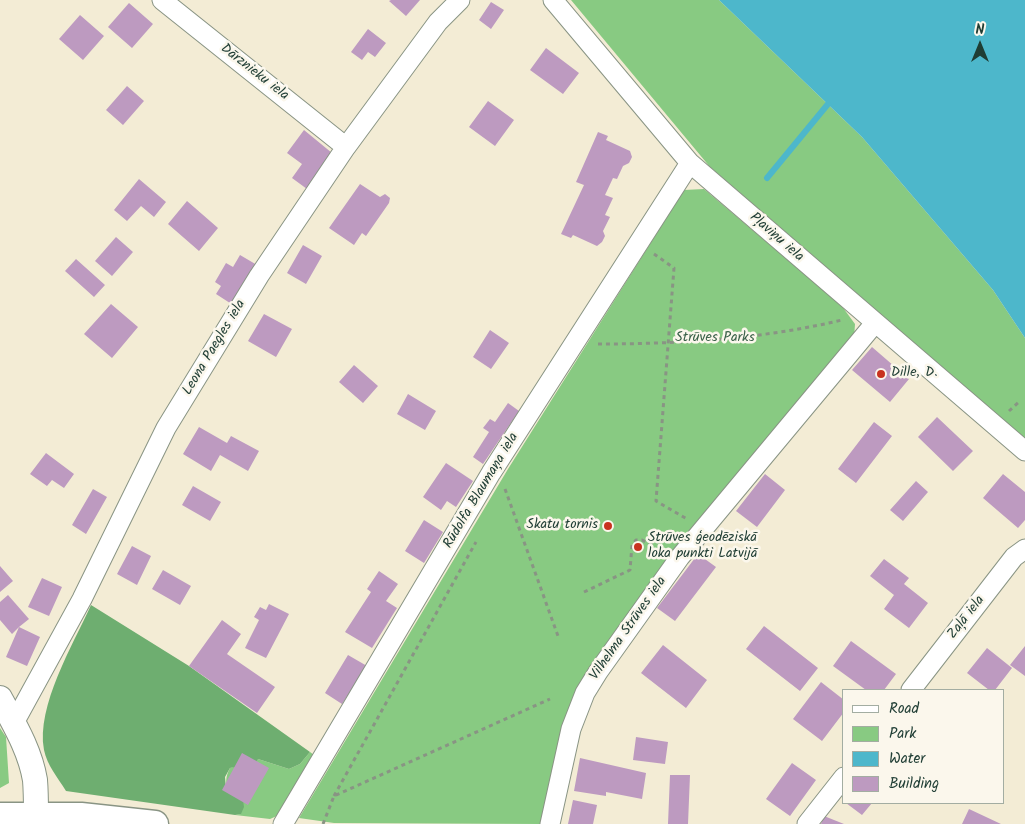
<!DOCTYPE html>
<html>
<head>
<meta charset="utf-8">
<style>
	body { margin:0 }
	#map { position:relative; width:1025px; height:824px; overflow:hidden; background:#f3ecd5; font-family:Kalam,sans-serif }
	canvas { display:block }
	.legend { position:absolute; left:842px; top:689px; width:162px; height:115px; box-sizing:border-box; background:#fbf7ec; border:1px solid #a3ada2; margin:0; padding:6px 9px; list-style:none; font-size:15px; color:#1f3d34 }
	.legend li { display:flex; align-items:center; gap:10px; height:25px }
	.legend b { width:25px; border:1px solid #a3ada2 }
	.north { position:absolute; left:955px; top:20px; width:50px; height:50px; -webkit-text-stroke:4px #fbf7ec; paint-order:stroke; rotate:0deg; font-size:14px; font-weight:700; line-height:20px; text-align:center; color:#1f3d34 }
	.north::after { content:''; display:block; margin:auto; width:18px; height:22px; background:#1f3d34; clip-path:polygon(50% 0,100% 100%,50% 72%,0 100%) }
</style>
</head>
<body>
<div id="map">
<canvas width="1025" height="824"></canvas>
<ul class="legend">
<li><b style="height:6px;background:#fff"></b>Road</li>
<li><b style="height:14px;background:#88ca82"></b>Park</li>
<li><b style="height:14px;background:#4db7cb"></b>Water</li>
<li><b style="height:14px;background:#bd9ac0"></b>Building</li>
</ul>
<div class="north">N</div>
</div>
<script>
const g = document.querySelector('canvas').getContext('2d');
g.lineJoin = 'round';
function fill(path, color) {
  g.fillStyle = color;
  g.fill(path, 'evenodd');
}
function stroke(path, color, width, dash) {
  g.strokeStyle = color;
  g.lineWidth = width;
  g.lineCap = dash ? 'butt' : 'round';
  g.setLineDash(dash || []);
  g.stroke(path);
}
function label(font, color, halo, rows, align = 'center') {
  g.font = font + ' Kalam,sans-serif';
  g.lineWidth = 5;
  g.setLineDash([]);
  g.textBaseline = 'middle';
  g.strokeStyle = halo;
  g.fillStyle = color;
  for (const [text, x, y, turn = 0] of rows) {
    g.save();
    g.translate(x, y);
    g.rotate((+turn || 0) * Math.PI / 180);
    g.textAlign = isNaN(turn) ? turn : align;
    if (halo) g.strokeText(text, 0, 0);
    g.fillText(text, 0, 0);
    g.restore();
  }
}
fill(new Path2D(`
	M571 0H719L862 137 993 290 1025 338V439L710 167Z
	M704 189 841 305 855 324 854 339 565 724 540 824 334 823 299 818 508 469 684 190Z
	M0 728 6 737 9 783 0 788Z
	M310 752 314 755 279 815 270 819 235 815 241 814C232 798 220 786 230 768L258 759 289 769 300 764Z`), '#88ca82');
fill(new Path2D(`
	M91 605 189 666 310 752 300 764 289 769 258 759 251 769 239 766 230 768 225 777 226 788 243 800 244 807 241 814 235 815 66 791C58 778 47 765 44 750 36 706 73 645 91 605Z`), '#6eae70');
fill(new Path2D(`
	M719 0H1025V338L993 290 862 137Z`), '#4db7cb');
stroke(new Path2D(`
	M767 178 828 104`), '#4db7cb', 6);
fill(new Path2D(`
	M391 0H420L406 16 389 1Z
	M491 2 504 10 491 29 479 20Z
	M129 3 153 24 132 48 108 27Z
	M80 15 104 36 83 60 59 39Z
	M368 29 386 43 375 57 368 52 362 60 351 52Z
	M546 48 579 73 563 94 530 70Z
	M127 86 144 101 123 125 106 110Z
	M488 101 514 120 495 146 469 127Z
	M304 130 332 153 307 189 292 178 302 164 287 153Z
	M598 132 608 136 606 140 630 151 632 157 629 163 623 166 617 179 613 178 605 195 613 198 605 215 610 217 603 231 605 236 602 242 597 246 573 235 571 238 561 234 584 185 576 182Z
	M139 179 166 202 154 217 141 206 127 221 114 210Z
	M360 184 380 197 385 194 390 198 389 203 366 236 362 233 354 245 329 228Z
	M187 201 218 228 199 251 168 224Z
	M116 237 133 252 112 276 95 261Z
	M303 245 322 256 306 284 287 273Z
	M240 255 257 265 233 305 216 294 221 286 215 282 226 263 233 267Z
	M76 259 105 285 94 297 65 271Z
	M111 304 138 327 112 358 84 334Z
	M264 314 292 329 276 357 248 341Z
	M490 330 509 343 491 369 473 357Z
	M872 347 909 379 890 402 852 370Z
	M354 365 378 386 363 403 339 382Z
	M408 394 436 411 425 430 397 414Z
	M508 403 519 411 483 464 473 457 489 432 483 428 490 419 495 422Z
	M937 417 973 451 953 471 918 437Z
	M874 422 892 436 856 483 838 469Z
	M199 427 227 443 231 436 259 451 248 471 220 455 211 471 183 454Z
	M46 453 74 474 64 488 52 480 47 486 30 474Z
	M446 463 473 481 456 507 447 501 441 510 423 497Z
	M765 474 785 490 757 527 736 511Z
	M1003 474 1025 492V520L1018 528 983 498Z
	M916 481 928 492 903 521 890 510Z
	M193 486 221 502 210 521 182 505Z
	M93 489 107 497 86 534 72 525Z
	M424 520 443 532 424 563 405 551Z
	M132 546 151 556 137 585 117 574Z
	M698 554 716 567 675 621 657 608Z
	M884 559 909 578 904 584 928 603 909 628 884 609 894 595 870 576Z
	M0 566 13 581 0 592Z
	M163 570 191 586 180 605 152 589Z
	M379 571 398 584 386 601 397 608 372 648 345 632 371 592 367 589Z
	M42 578 62 587 49 616 28 607Z
	M8 595 29 619 19 627 40 637 27 666 6 657 19 627 12 634 0 620V602Z
	M269 604 289 614 266 658 245 648 259 620 254 617 260 607 266 610Z
	M222 620 241 634 227 654 275 687 257 713 189 666Z
	M764 626 818 668 800 691 746 649Z
	M851 641 896 674 884 690H866L833 666Z
	M663 645 707 680 686 708 641 673Z
	M1025 646V676L1010 665Z
	M987 648 1012 668 995 690H989L967 673Z
	M348 655 367 666 342 704 325 693Z
	M821 682 844 700V712L822 741 793 719Z
	M636 737 668 742 665 764 633 760Z
	M242 753 269 768 248 805 222 790Z
	M580 758 646 773 642 799 606 792V796L574 791Z
	M792 763 816 780 790 816 766 799Z
	M670 775H690L688 824H668Z
	M573 800 597 805 593 824H568Z
	M846 803H872L862 815Z
	M969 809 1001 824H962Z
	M824 816 844 824H821Z`), '#bd9ac0');
const minor = new Path2D(`
	M162 0 346 147
	M553 0 690 163 1025 451
	M911 690 1014 557 1025 549
	M14 723 82 599 166 428 259 276 346 147 438 22 460 0
	M283 824 491 473 690 163
	M550 824 571 729 585 693 598 672 680 557 875 323
	M807 824 844 777`);
const tertiary = new Path2D(`
	M0 698C14 724 30 750 35 780 36 792 36 804 36 815`);
const secondary = new Path2D(`
	M0 816H81L155 824`);
stroke(minor, '#899484', 21);
stroke(tertiary, '#899484', 26);
stroke(secondary, '#899484', 29);
stroke(new Path2D(`
	M654 254 674 268 656 501 687 519
	M598 344C679 344 763 339 842 320
	M1009 411 1020 401
	M505 489 558 636
	M584 592 630 570 632 545 636 540H642L650 544 669 539
	M334 796 476 542
	M323 824 334 796 550 699`), '#899484', 3, [4, 4]);
stroke(minor, '#fff', 19);
stroke(tertiary, '#fff', 24);
stroke(secondary, '#fff', 26);
for (const [x, y, r, color] of [
	[881,374,5,"#c8321e"],
	[608,526,5,"#c8321e"],
	[638,547,5,"#c8321e"]
]) {
  const dot = new Path2D();
  dot.arc(x, y, r, 0, 2 * Math.PI);
  g.fillStyle = color;
  g.fill(dot);
  stroke(dot, '#fbf7ec', 2);
}
label('14px', '#1f3d34', '#fbf7ec', [
	["Dārznieku iela",254,73,38],
	["Pļaviņu iela",776,238,41],
	["Leona Paegles iela",215,348,-59],
	["Rūdolfa Blaumaņa iela",482,491,-59],
	["Zaļā iela",967,618,-52],
	["Vilhelma Strūves iela",629,629,-55]
]);
label('14px', '#396048', '#fbf7ec', [
	["Strūves Parks",715,339]
]);
label('14px', '#1f3d34', '#fbf7ec', [
	["Dille, D.",891,374],
	["Skatu tornis",598,526,"right"],
	["Strūves ģeodēziskā",648,539],
	["loka punkti Latvijā",648,555]
], 'left');
</script>
</body>
</html>
